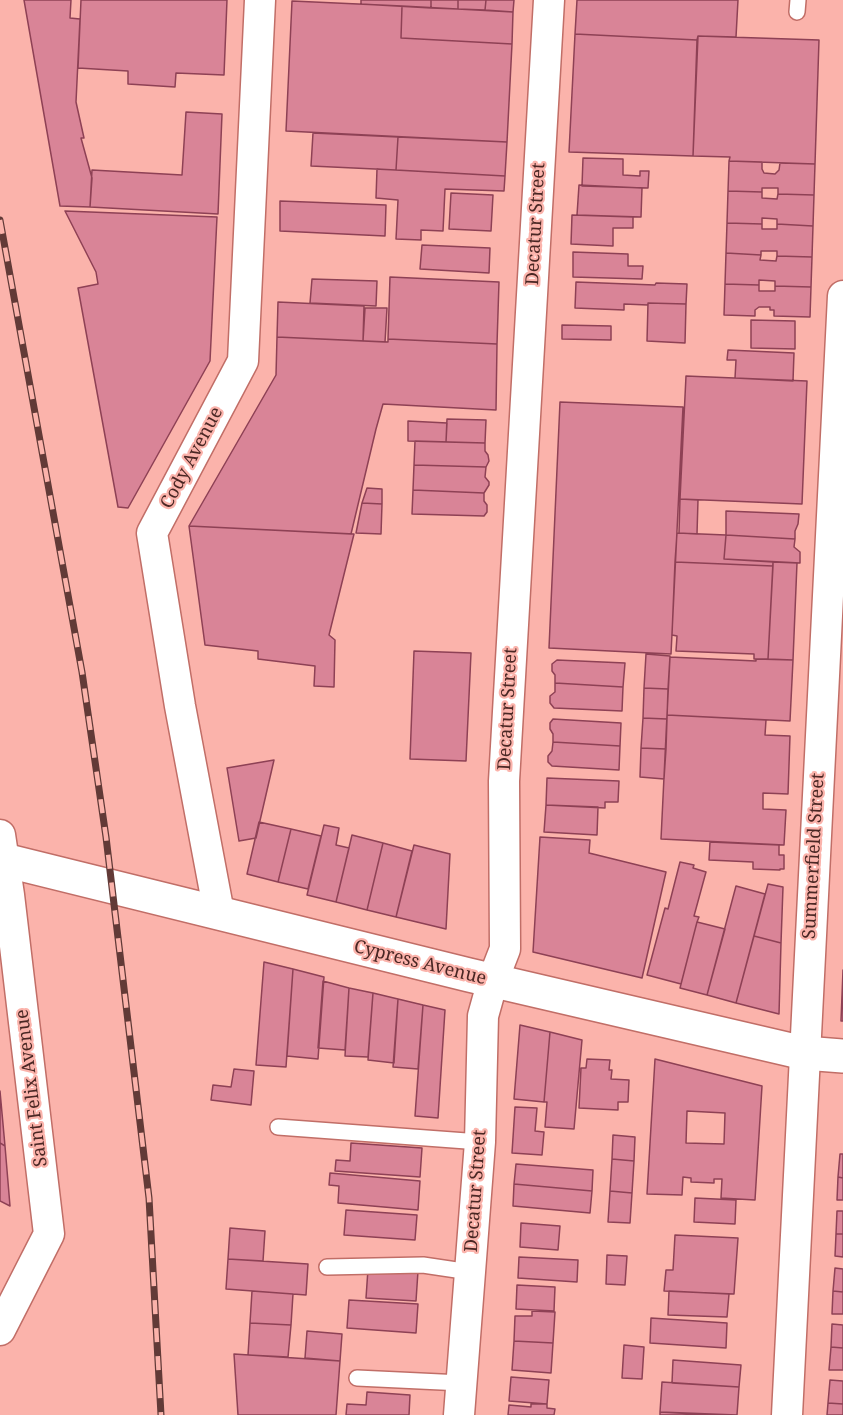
<!DOCTYPE html>
<html>
<head>
<meta charset="utf-8">
<style>
	body { margin:0 }
	canvas { display:block; background:#fbb3ab }
</style>
</head>
<body>
<canvas width="843" height="1415"></canvas>
<script>
const g = document.querySelector('canvas').getContext('2d');
g.lineJoin = 'round';
function fill(path, color) {
  g.fillStyle = color;
  g.fill(path, 'evenodd');
}
function stroke(path, color, width, dash) {
  g.strokeStyle = color;
  g.lineWidth = width;
  g.lineCap = dash ? 'butt' : 'round';
  g.setLineDash(dash || []);
  g.stroke(path);
}
function label(font, color, halo, rows, align = 'center') {
  g.font = font + ' "Noto Serif",serif';
  g.lineWidth = 4.5;
  g.setLineDash([]);
  g.textBaseline = 'middle';
  g.strokeStyle = halo;
  g.fillStyle = color;
  for (const [text, x, y, turn = 0] of rows) {
    g.save();
    g.translate(x, y);
    g.rotate((+turn || 0) * Math.PI / 180);
    g.textAlign = isNaN(turn) ? turn : align;
    if (halo) g.strokeText(text, 0, 0);
    g.fillText(text, 0, 0);
    g.restore();
  }
}
const building = new Path2D(`
	M24 0H71L70 18 80 19 76 102 84 138H81L92 178 90 207 60 206Z
	M81 0H227L224 75 176 73 175 87 128 84V71L78 68Z
	M361 0H431V8L361 4Z
	M431 0H458V9L431 8Z
	M458 0H486L485 10 458 9Z
	M486 0H514L513 12 485 10Z
	M577 0H738L736 37 698 36 697 40 575 34Z
	M292 1 402 6 401 38 512 44 507 142 286 131Z
	M402 6 513 12 512 44 401 38Z
	M575 34 697 40 693 156 569 152Z
	M698 36 819 40 815 164 729 161 730 157 693 156Z
	M186 112 222 114 218 214 90 207 92 170 182 175Z
	M313 133 398 137 396 170 311 166Z
	M398 137 507 142 505 176 396 170Z
	M583 158 623 159V175L640 176V171H649L648 188 582 186Z
	M729 161 762 162V169L764 173 775 174 779 170 780 163 815 164 814 195 778 194V188H762V192L728 191Z
	M377 169 505 176 504 191 445 189 443 231 421 230V240L396 239 398 200 376 198Z
	M579 185 642 188 641 217 577 215Z
	M728 191 762 192V198L777 199 778 194 814 195 813 226 777 224V219L762 218V224L727 223Z
	M451 193 493 195 491 231 449 229Z
	M280 201 386 205 385 236 280 231Z
	M65 211 217 217 210 361 128 508 118 507 78 288 98 284 96 272Z
	M572 215 633 217V228H613V246L571 244Z
	M727 223 762 224V229H777V224L813 226 812 257 777 256V251H761V255L726 253Z
	M422 245 490 248 489 273 420 269Z
	M573 252 628 254V266H643L642 279 573 277Z
	M726 253 761 255 760 260 776 261 777 256 812 257 811 287 775 286V281L759 280V285L725 284Z
	M390 277 499 282 497 344 388 339Z
	M312 279 377 281 376 306 310 303Z
	M576 282 655 285 656 283 687 284 686 304 648 303V305L624 304V310L575 308Z
	M725 284 759 285V291H775V286L811 287 810 317 774 316V310H770V307H759L755 310V316L724 315Z
	M278 302 364 306 363 341 277 337Z
	M648 303 686 304 685 343 647 341Z
	M365 308H387L385 342 363 341Z
	M751 320 795 321V349L751 348Z
	M562 325 611 326V340L562 339Z
	M277 337 388 342V339L497 344 496 410 383 404 376 429 351 534 189 526 276 375Z
	M728 350 794 353 793 381 735 378 736 360H727Z
	M686 376 807 381 802 504 680 499Z
	M560 402 683 407 671 654 549 648Z
	M447 419 486 420 485 443 446 442Z
	M408 421 447 423 446 442 408 441Z
	M415 441 485 443V451L488 455 489 461 486 467 414 465Z
	M414 465 486 467 485 477 489 482V485L484 493 413 490Z
	M367 488 382 489V504L362 503Z
	M413 490 484 493V501L487 505V512L484 516 412 514Z
	M680 499 698 500 697 534 679 533Z
	M362 503 382 504 381 534 356 533Z
	M726 511 799 514 798 524 795 531V539L726 535Z
	M189 526 354 534 329 635 335 640 334 687 314 686 315 666 258 659V651L205 645Z
	M677 533 726 535 724 559 773 562V566L675 562Z
	M726 535 795 539 794 547 800 552V563L724 559Z
	M675 562 773 566 768 659H754V654L676 651 677 636 672 635Z
	M773 562 797 563 793 660 768 659Z
	M414 651 471 653 466 761 410 759Z
	M646 654 670 656 668 689 644 688Z
	M670 657 756 661V659L793 660 790 721 667 715Z
	M557 660 625 663 623 687 555 683V675L552 671V664Z
	M555 683 623 687 622 711 554 708 550 703V696L555 692Z
	M644 688 668 689 667 719 643 718Z
	M667 715 766 720 765 735 790 736 788 794 763 793V809L786 810 784 845 661 839Z
	M643 718 667 719 666 749 641 748Z
	M553 719 621 723 620 746 553 742V734L550 729V723Z
	M553 742 620 746 619 770 552 766 548 762V756L552 751Z
	M641 748 666 749 664 779 640 777Z
	M274 760 256 838 239 841 227 768Z
	M547 778 619 781 618 802H605V808L546 805Z
	M546 805 598 807 597 835 544 832Z
	M259 822 291 829 278 882 247 874Z
	M324 825 339 828 336 845 349 848 336 902 307 895Z
	M291 829 321 836 308 889 278 882Z
	M352 835 383 843 367 910 336 902Z
	M540 837 590 840 589 853 666 872 642 978 533 952Z
	M710 842 779 845V855H784V869H780V870L753 869V862L709 860Z
	M383 843 412 851 396 917 367 910Z
	M414 845 450 854 446 929 396 917Z
	M680 862 694 865 693 868 706 872 694 916 699 917 697 922 681 984 647 975 665 908 668 909Z
	M768 884 783 887 781 943 754 936Z
	M736 886 765 894 736 1003 707 995Z
	M697 922 725 929 707 995 680 988Z
	M754 936 781 943 779 1014 736 1003Z
	M264 962 293 969 286 1067 256 1065Z
	M293 969 324 977 318 1059 287 1056Z
	M843 970V1021H841Z
	M323 981 349 988 345 1050 318 1048Z
	M349 988 373 993 368 1057 345 1056Z
	M373 993 398 999 394 1063 368 1060Z
	M398 999 423 1005 418 1069 393 1067Z
	M423 1005 445 1010 438 1118 415 1116Z
	M520 1025 550 1032 544 1102 514 1099Z
	M550 1032 582 1040 574 1129 545 1127 547 1102H544Z
	M587 1059 610 1060 609 1070H612L611 1079 629 1080 628 1102H618V1110L579 1108 581 1068H586Z
	M655 1059 762 1086 755 1200 721 1198 722 1179H714V1183L691 1182V1178L683 1177 682 1195 647 1194ZM687 1111 725 1113 724 1144 686 1143Z
	M234 1069 254 1071 251 1105 211 1100 213 1085 231 1087Z
	M0 1091 5 1146 0 1143Z
	M515 1107 537 1108 535 1131 544 1132 542 1155 512 1153Z
	M613 1135 635 1137 634 1161 612 1159Z
	M0 1143 5 1146 10 1206 0 1201Z
	M351 1143 422 1148 420 1177 335 1171 336 1160 350 1161Z
	M840 1154H843V1178L838 1177Z
	M612 1159 634 1161 632 1193 610 1191Z
	M516 1164 593 1170 592 1191 514 1184Z
	M330 1173 420 1181 418 1210 338 1203 339 1186 329 1185Z
	M838 1177 843 1178V1200H837Z
	M514 1184 592 1191 590 1213 513 1206Z
	M610 1191 632 1193 630 1223 608 1222Z
	M695 1198 736 1200 735 1224 694 1222Z
	M346 1210 417 1215 415 1240 344 1235Z
	M837 1211H843V1234H836Z
	M521 1223 560 1226 558 1250 520 1247Z
	M230 1228 265 1231 263 1261 228 1259Z
	M836 1234H843V1257L835 1256Z
	M675 1235 738 1238 734 1294 664 1291 666 1270H673Z
	M607 1255 627 1256 625 1285 606 1284Z
	M519 1257 578 1260 577 1282 518 1278Z
	M228 1259 308 1264 306 1295 226 1289Z
	M835 1268 843 1269V1292L833 1291Z
	M368 1269 418 1271 416 1301 366 1298Z
	M517 1285 555 1287 554 1311 516 1309Z
	M252 1291 293 1294 291 1325 250 1323Z
	M669 1291 729 1294 727 1317 668 1315Z
	M833 1291 843 1292V1314H832Z
	M349 1300 418 1304 416 1333 347 1328Z
	M532 1311 555 1312 553 1343 514 1341 515 1316H532Z
	M651 1318 727 1323 726 1348 650 1343Z
	M250 1323 291 1325 288 1357 248 1355Z
	M832 1324 843 1325V1348L831 1347Z
	M307 1331 342 1334 340 1361 305 1358Z
	M514 1341 553 1343 551 1373 512 1370Z
	M624 1345 644 1347 642 1379 622 1378Z
	M831 1347 843 1348V1370H829Z
	M234 1354 340 1361 336 1415H238Z
	M673 1360 741 1365 739 1387 672 1383Z
	M511 1377 549 1380 547 1404 509 1401Z
	M830 1380 843 1381V1404L828 1403Z
	M662 1382 739 1387 737 1415 660 1412Z
	M367 1392 410 1395 409 1415H346L347 1404 366 1405Z
	M828 1403 843 1404V1415H827Z
	M531 1404H547V1408L555 1409 554 1415H508L509 1405 531 1407Z
	M660 1412 713 1415H660Z`);
fill(building, '#d98497');
stroke(building, '#8e4155', 1.5);
const service = new Path2D(`
	M797 12 798 0
	M278 1127 480 1142
	M327 1267 423 1265 470 1272
	M357 1378 462 1383`);
const minor = new Path2D(`
	M0 835 9 895 49 1234 0 1330
	M219 913 180 706 152 533 243 361 260 0
	M459 1415 480 1142 483 1016 493 980 505 949 504 781 549 0
	M787 1415 843 296`);
const secondary = new Path2D(`
	M0 859 469 975 774 1046 804 1053 843 1056`);
stroke(service, '#c16e67', 18);
stroke(minor, '#c16e67', 33);
stroke(secondary, '#c16e67', 36);
stroke(service, '#fff', 15);
stroke(minor, '#fff', 30);
stroke(secondary, '#fff', 33);
const rail = new Path2D(`
	M0 220 82 672 106 837 149 1198 161 1415`);
stroke(rail, '#623a37', 7);
stroke(rail, '#fbb3ab', 4.5, [14]);
label('18px', '#4a2724', '#fbb3ab', [
	["Decatur Street",536,224,-87],
	["Cody Avenue",192,458,-62],
	["Decatur Street",508,709,-87],
	["Summerfield Street",814,856,-87],
	["Cypress Avenue",420,963,14],
	["Saint Felix Avenue",32,1088,-97],
	["Decatur Street",476,1191,-86]
]);
</script>
</body>
</html>
